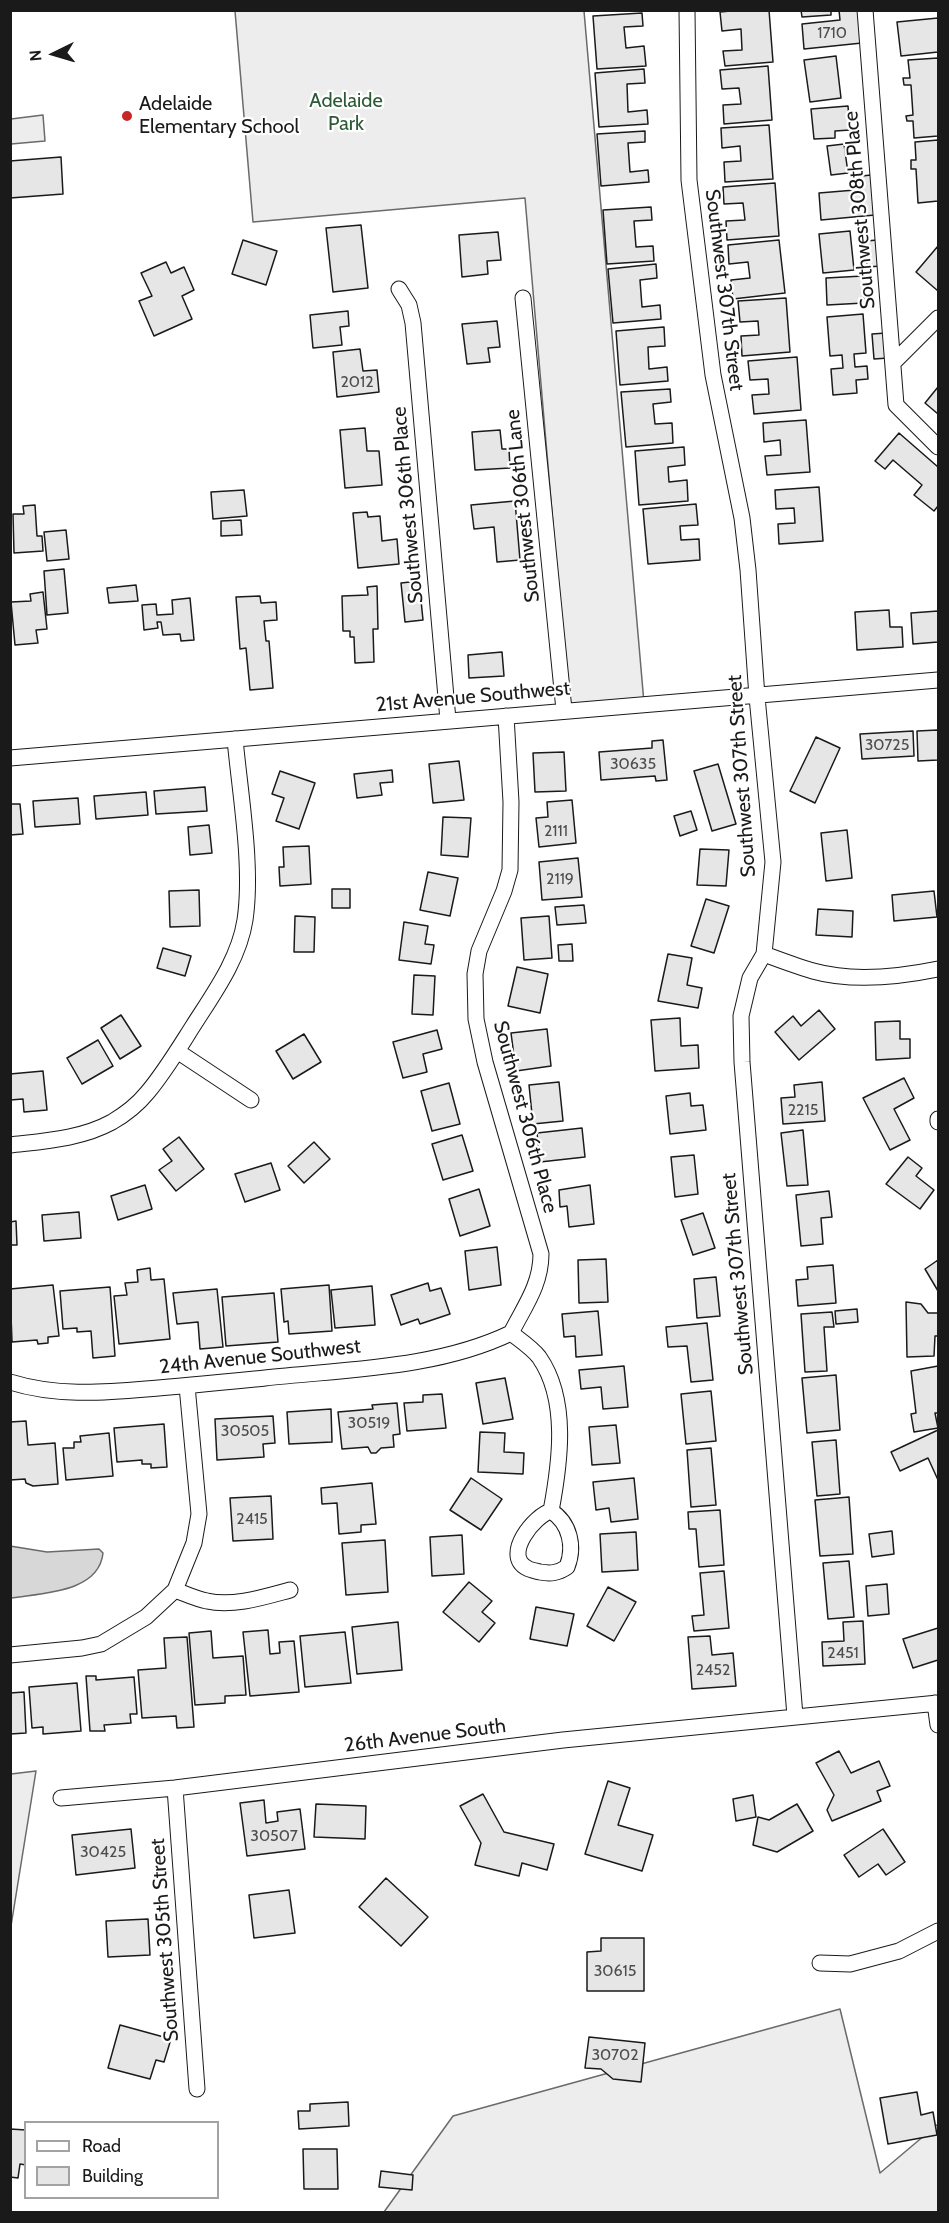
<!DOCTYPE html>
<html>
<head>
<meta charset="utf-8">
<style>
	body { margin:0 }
	#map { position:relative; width:949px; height:2223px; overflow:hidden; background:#fff; font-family:Cabin,sans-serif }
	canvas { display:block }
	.frame { position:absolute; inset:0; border:12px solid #1a1a1a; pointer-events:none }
	.legend { position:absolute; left:24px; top:2121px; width:195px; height:78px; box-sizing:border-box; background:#fff; border:2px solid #a3a3a3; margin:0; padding:8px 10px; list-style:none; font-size:18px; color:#1a1a1a }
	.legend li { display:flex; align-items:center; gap:12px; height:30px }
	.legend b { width:30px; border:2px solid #a3a3a3 }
	.north { position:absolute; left:24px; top:24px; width:60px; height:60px; -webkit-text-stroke:4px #fff; paint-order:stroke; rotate:265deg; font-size:16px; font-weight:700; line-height:24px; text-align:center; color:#1a1a1a }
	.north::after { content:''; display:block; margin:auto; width:21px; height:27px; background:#1a1a1a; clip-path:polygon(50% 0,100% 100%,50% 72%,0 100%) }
</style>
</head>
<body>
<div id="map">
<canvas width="949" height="2223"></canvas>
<div class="frame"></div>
<ul class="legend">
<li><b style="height:8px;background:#fff"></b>Road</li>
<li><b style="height:16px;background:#e6e6e6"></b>Building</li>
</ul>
<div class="north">N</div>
</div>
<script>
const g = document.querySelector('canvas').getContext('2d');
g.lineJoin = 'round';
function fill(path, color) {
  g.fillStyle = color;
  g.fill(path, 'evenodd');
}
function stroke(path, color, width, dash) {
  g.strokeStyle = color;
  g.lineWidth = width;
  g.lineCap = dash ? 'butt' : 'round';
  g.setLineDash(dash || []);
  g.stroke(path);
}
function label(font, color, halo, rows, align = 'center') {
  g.font = font + ' Cabin,sans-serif';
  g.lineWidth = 4.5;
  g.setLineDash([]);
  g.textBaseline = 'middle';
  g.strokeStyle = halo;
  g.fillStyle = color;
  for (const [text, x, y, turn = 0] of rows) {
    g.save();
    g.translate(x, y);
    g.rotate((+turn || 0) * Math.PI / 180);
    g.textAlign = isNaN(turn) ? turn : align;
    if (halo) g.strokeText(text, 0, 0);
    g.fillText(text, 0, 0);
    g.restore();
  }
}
const built = new Path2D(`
	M235 11H584L644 703 569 710 525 198 253 222Z
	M43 115 45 141 11 144V119Z
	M36 1771 11 1926V1774Z
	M840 2009 880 2173 938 2124V2212H384L453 2116Z`);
fill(built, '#ededed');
stroke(built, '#6a6a6a', 1.5);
const water = new Path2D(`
	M10 1546 47 1552 99 1549 103 1553C99 1593 41 1593 11 1598Z`);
fill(water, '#d7d7d7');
stroke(water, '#6a6a6a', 1.5);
const building = new Path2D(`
	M741 10H769L773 62 725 66 723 51 742 50 741 29 722 31 720 12Z
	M801 10H831V15L802 17Z
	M839 10H858L862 43 804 49 802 24 840 20Z
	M642 13 643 26 624 27 626 48 644 46 646 66 597 69 593 16Z
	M938 18V52L901 56 897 22Z
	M836 56 841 98 810 102 804 60Z
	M938 58V136L914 138 913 121H907L906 116 913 115 911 85H904L903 78H910L908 60Z
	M768 66 772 120 724 124 723 105 741 104 739 88 722 89 720 70Z
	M644 69 645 83 627 84 628 112 647 110 648 124 599 127 595 73Z
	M848 106 850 130 835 131V138L814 139 811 109Z
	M769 125 773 179 725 182 724 162 741 161 740 146 722 148 721 128Z
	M645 131V142L628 143 630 172 648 170 649 182 601 186 597 134Z
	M938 140V201L918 203 916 169H911V160H916L915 142Z
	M844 144 848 173 831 175 827 146Z
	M61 157 63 194 10 198V161Z
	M871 175 875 215 821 220 819 193 855 190 853 177Z
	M775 183 779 236 727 240 726 221 745 220 743 203 724 204 723 187Z
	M651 207 652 220 634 221 636 247 653 246 654 261 607 264 603 210Z
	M361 225 368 288 333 292 326 228Z
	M850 231 854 270 823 273 819 234Z
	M498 232 501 260 487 261 488 274 462 277 459 235Z
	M243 240 277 251 266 285 232 274Z
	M779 240 785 293 733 299 731 280 750 278 748 262 729 264 728 245Z
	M878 240 881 266 867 267 865 241Z
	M938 246V291L916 272Z
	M166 262 171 273 184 267 194 290 182 296 192 319 154 336 139 301 152 296 141 273Z
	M656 264 657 278 640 280 642 307 660 305 661 319 613 323 608 269Z
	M863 276 864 303 827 305 826 278Z
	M786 298 790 352 742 356 741 336 759 335 758 321 740 322 738 301Z
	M348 311 349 326 340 327 342 345 313 348 310 315Z
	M863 314 866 353 854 354 855 367 867 366 868 379 856 380 857 393 833 395 831 369 843 368 842 355 830 356 827 317Z
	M497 321 500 347 488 348 490 362 467 364 462 324Z
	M664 327 665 346 648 347 649 369 667 367 668 381 620 385 616 331Z
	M886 333 888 358 874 359 872 334Z
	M360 349 363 371 377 370 379 392 337 397 333 352Z
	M797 357 801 410 754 414 752 395 769 394 768 379 750 380 748 361Z
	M938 387V414L925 403Z
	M670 389 671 402 653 404 655 424 672 423 673 443 626 447 621 392Z
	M806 420 810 472 767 475 765 456 781 455 780 440 764 442 763 423Z
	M365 428 367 451H379L382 485 345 488 340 430Z
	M500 430 502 449H509L510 468 475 470 472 432Z
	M899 433 938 467V506L934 511 914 495 922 485 893 460 885 469 875 461Z
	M684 447 685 465 668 467 669 482 687 480 688 501 639 505 635 451Z
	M819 487 823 541 779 544 778 524 795 523 794 508 776 509 775 490Z
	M244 490 247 516 213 519 211 492Z
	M515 501 520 560 497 562 494 527 474 529 471 505Z
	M696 504 698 525 680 526 681 540 699 539 700 560 648 564 643 509Z
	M35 505 37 536H42L43 551 14 553 13 514H24L23 506Z
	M367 512 368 517 380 516 382 541 397 539 399 564 358 568 353 513Z
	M241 520 242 535 221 536V521Z
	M66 530 69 559 47 561 44 532Z
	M64 569 68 613 47 615 44 571Z
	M419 581 423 620 405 622 401 583Z
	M136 585 138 601 109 603 107 588Z
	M377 586 378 629H373L374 662 355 663 354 637H350V631H343L342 596 368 595 367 587Z
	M43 592 47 629 36 630 38 643 15 645 11 602 31 601 30 594Z
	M260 596 261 603 276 602 277 620 264 621 266 641H269L273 688 250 690 246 648 240 649 236 597Z
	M190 598 194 640 181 641 180 634 163 635 161 622H157L158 628 144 630 142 605 156 604 157 615 173 614 172 600Z
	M889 610 890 627H902L903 647 857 650 855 612Z
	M938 611V642L913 644 911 613Z
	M502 652 504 676 469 678 468 655Z
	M938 730V760L918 761 917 731Z
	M913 731 914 756 862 759 860 734Z
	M816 737 840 748 815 803 790 791Z
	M663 740 667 780 656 781 655 776 601 780 599 752 652 748V741Z
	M564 752 566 791 535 792 533 753Z
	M459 761 464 800 433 803 429 764Z
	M718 764 736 824 712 831 694 771Z
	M392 770 393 782 380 783 382 795 357 798 354 774Z
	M280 771 315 783 299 829 276 821 284 798 272 794Z
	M205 787 207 811 156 814 154 791Z
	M146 792 148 815 96 819 94 796Z
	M78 798 80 824 35 827 33 801Z
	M572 800 576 843 539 847 536 818 548 817 547 802Z
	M10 804H20L23 834 10 835Z
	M691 811 697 830 680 836 674 816Z
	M443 817 471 818 468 857 441 855Z
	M209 825 212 853 190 855 188 827Z
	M847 830 852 878 826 881 821 833Z
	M309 846 311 884 280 886 279 867H284L283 847Z
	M700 849 729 850 726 886 697 885Z
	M578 858 582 897 542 900 539 862Z
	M428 872 458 878 450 916 420 910Z
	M332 889H350V908H332Z
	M199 890 200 926 170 927 169 891Z
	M934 891 937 917 894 921 892 895Z
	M706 899 729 906 714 953 691 946Z
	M584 905 586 923 557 925 555 907Z
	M818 909 853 911 852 937 816 935Z
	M295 916 315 917 314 952H294Z
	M549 916 552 958 524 960 521 918Z
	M404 922 428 926 425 944 434 945 431 964 399 960Z
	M572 944 573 961H559L558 945Z
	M163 948 191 956 185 976 157 968Z
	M668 954 692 958 687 985 702 988 698 1008 658 1001Z
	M517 967 548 974 540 1013 508 1006Z
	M414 975 435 976 433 1015 412 1014Z
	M819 1010 835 1029 799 1060 775 1032 793 1016 801 1026Z
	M121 1015 141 1046 120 1059 101 1028Z
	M680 1018 681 1046 698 1045 699 1068 655 1071 651 1020Z
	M900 1021V1039H910V1058L876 1060 875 1022Z
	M547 1029 551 1066 516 1071 511 1033Z
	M437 1030 442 1049 423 1054 427 1072 403 1078 393 1042Z
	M304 1034 321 1062 293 1079 276 1051Z
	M98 1040 113 1066 82 1084 67 1058Z
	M43 1071 47 1110 24 1112 23 1099 10 1100V1074Z
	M904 1078 914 1098 894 1109 910 1140 890 1150 863 1098Z
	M559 1082 563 1121 533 1124 529 1085Z
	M822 1082 825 1121 783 1124 781 1098 795 1097 794 1085Z
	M449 1083 460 1124 432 1131 421 1091Z
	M690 1093 691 1106 703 1105 706 1130 670 1134 666 1096Z
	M582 1128 585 1157 540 1162 537 1133Z
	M803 1130 808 1185 787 1186 781 1133Z
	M462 1135 473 1171 443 1180 432 1144Z
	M179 1137 204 1169 176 1191 159 1170 172 1161 163 1149Z
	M314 1142 330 1159 304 1183 288 1166Z
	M694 1155 698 1194 675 1197 671 1157Z
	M908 1157 922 1168 916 1176 934 1190 920 1209 886 1184Z
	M271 1163 280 1190 245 1202 235 1174Z
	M145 1185 152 1209 118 1220 111 1196Z
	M590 1185 594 1224 569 1227 567 1206 560 1207 559 1190Z
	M479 1189 490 1226 460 1236 449 1199Z
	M829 1191 832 1217 821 1218 823 1244 801 1246 796 1195Z
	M79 1212 81 1238 44 1241 42 1215Z
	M703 1213 715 1248 693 1255 681 1220Z
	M16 1221 17 1245H10V1222Z
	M497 1247 501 1285 469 1290 465 1251Z
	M606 1259 608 1302 579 1303 578 1260Z
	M938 1260V1291L925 1269Z
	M833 1265 836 1303 798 1306 796 1280 808 1279 807 1267Z
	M150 1268 151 1280 164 1279 170 1339 119 1344 114 1296 127 1295 125 1283 138 1282 137 1270Z
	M716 1277 720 1316 697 1318 694 1279Z
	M428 1283 430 1291 441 1288 450 1314 420 1324 418 1319 401 1325 391 1295Z
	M53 1285 59 1336 48 1337V1343L38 1344 37 1340 12 1342 10 1289Z
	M329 1285 332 1331 289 1334 288 1321 284 1322 281 1289Z
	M372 1286 375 1325 335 1328 331 1290Z
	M110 1287 115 1356 93 1358 91 1331 77 1332V1328L63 1329 60 1291Z
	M217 1289 223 1347 200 1349 198 1322 177 1324 173 1293Z
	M274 1293 278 1342 226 1346 222 1297Z
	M906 1302 921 1304 928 1313H938V1336H935L934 1356 907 1357Z
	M857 1309 858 1322 836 1324 835 1311Z
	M598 1311 602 1355 576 1357 575 1336 564 1337 562 1314Z
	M832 1312 834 1327H824L827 1371 805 1372 801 1314Z
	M707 1323 713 1380 691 1382 687 1346 668 1347 666 1327Z
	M624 1366 628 1407 603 1409 601 1387 581 1389 579 1370Z
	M938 1366V1413H935L938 1428 914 1432 911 1414 916 1413 911 1371Z
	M836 1375 840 1430 807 1433 802 1378Z
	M505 1378 513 1419 483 1424 476 1383Z
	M711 1391 716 1441 686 1444 681 1394Z
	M442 1394 446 1428 407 1431 404 1403 423 1402V1395Z
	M397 1403 400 1434 393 1435 394 1447 381 1448 376 1453H371L368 1447 342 1449 338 1412 373 1409 372 1405Z
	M331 1409 332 1442 289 1444 287 1412Z
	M273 1416 275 1443 263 1444 264 1457 217 1460 215 1419Z
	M26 1421 28 1445 55 1443 58 1484 33 1486 26 1483 25 1479 10 1480V1422Z
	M164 1424 167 1467 151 1468V1464H142V1460L117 1462 114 1428Z
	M616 1425 620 1463 592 1465 589 1427Z
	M938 1430V1480L928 1458 900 1471 891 1452Z
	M480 1432 505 1433 504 1452 524 1453 523 1474 478 1472Z
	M109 1433 113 1476 66 1480 63 1448H74V1442H81L80 1436Z
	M836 1440 840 1494 817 1496 812 1442Z
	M711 1448 716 1505 691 1507 687 1450Z
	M471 1478 502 1499 481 1530 450 1510Z
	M634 1478 638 1519 611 1522 609 1508 596 1510 593 1482Z
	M372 1483 376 1524 361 1525V1532L339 1534 337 1503 322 1504 321 1488Z
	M271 1496 273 1539 233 1541 230 1498Z
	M849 1497 853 1554 820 1556 815 1500Z
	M720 1510 724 1565 699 1567 696 1529H689L688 1512Z
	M892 1531 894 1554 872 1557 869 1534Z
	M636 1532 638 1570 602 1572 600 1534Z
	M462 1535 464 1574 432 1576 430 1537Z
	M385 1540 388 1592 346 1595 342 1543Z
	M849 1561 854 1617 828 1619 823 1563Z
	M724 1571 729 1628 694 1631 692 1616 704 1615 700 1573Z
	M469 1582 492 1601 482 1612 495 1623 479 1642 443 1612Z
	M887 1584 889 1614 868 1616 866 1586Z
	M608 1587 636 1602 614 1641 587 1626Z
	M536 1607 574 1614 567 1646 530 1639Z
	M863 1621 865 1664 823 1666 822 1642 844 1641 843 1622Z
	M398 1622 402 1670 357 1674 352 1627Z
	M938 1628V1660L913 1668 903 1639Z
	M268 1630 270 1654 280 1653 279 1642 294 1641 299 1692 250 1696 243 1632Z
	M211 1631 213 1658 243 1656 246 1695 225 1696V1703L195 1705 189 1633Z
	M345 1632 351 1683 305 1687 300 1636Z
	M710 1636 712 1655 733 1653 736 1686 692 1689 688 1637Z
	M187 1637 194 1727 177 1728 176 1716 142 1718 138 1670 166 1668 164 1638Z
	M86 1676H96V1680L134 1677 137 1714H130L131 1723 104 1725 105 1731H90Z
	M77 1683 81 1731 43 1734V1727L32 1728 29 1687Z
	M24 1692 26 1733 10 1734V1693Z
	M839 1751 851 1773 879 1761 890 1786 877 1791 881 1801 832 1821 827 1810 834 1795 816 1763Z
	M608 1781 630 1788 618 1825 653 1835 642 1871 585 1854Z
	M483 1794 504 1832 554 1844 547 1870 522 1863 519 1876 475 1865 481 1843 460 1806Z
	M753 1795 756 1817 736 1821 733 1799Z
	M264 1800 266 1823 278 1821 277 1812 300 1809 305 1849 247 1856 240 1803Z
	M316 1804 366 1806 365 1839 314 1837Z
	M797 1804 813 1831 777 1852 753 1845 758 1817 769 1820Z
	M131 1829 135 1868 76 1875 72 1835Z
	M883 1829 905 1862 886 1875 878 1864 859 1877 844 1855Z
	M386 1878 428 1917 401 1946 359 1907Z
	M289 1890 295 1933 254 1938 249 1895Z
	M148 1919 150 1955 108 1957 106 1921Z
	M601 1938H644V1991H587V1952L601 1951Z
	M120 2025 171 2039 164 2062 156 2060 150 2079 108 2068Z
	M589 2037 645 2043 641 2082 613 2079 601 2069 585 2068Z
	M917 2092 921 2115 933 2112 937 2135 888 2144 880 2098Z
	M348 2102 349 2126 299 2129 298 2111H310V2104Z
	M10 2129 26 2130V2165L20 2164 18 2178 10 2177Z
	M303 2149H337L338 2189H304Z
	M381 2171 413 2175 412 2190 379 2187Z`);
fill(building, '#e6e6e6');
stroke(building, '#1a1a1a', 1.5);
const street = new Path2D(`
	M687 10 689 180 713 375 742 518 748 570 757 697 773 862 764 954 750 978 741 1016 742 1062 795 1716
	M865 10 896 405 938 447
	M399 289 409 305 413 323 448 720
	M523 298 564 710
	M893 363 938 318
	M506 716 511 802 510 870 504 891 479 951 475 974 476 1019 485 1062 541 1254C541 1285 524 1307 511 1333 520 1340 532 1348 539 1357 569 1400 560 1463 551 1511 570 1523 575 1547 567 1567 558 1573 551 1574 540 1572 536 1571 530 1570 527 1568 502 1555 535 1515 551 1511
	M10 758 938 680
	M764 954C780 960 796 966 813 971 852 982 899 977 938 969
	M177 1051 251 1100
	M938 1119V1122
	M10 1145C44 1141 81 1139 112 1122 124 1115 138 1104 147 1093 164 1073 179 1048 193 1026 214 993 239 959 245 920 253 866 240 794 235 739
	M10 1382C55 1396 100 1393 146 1389 186 1386 225 1382 265 1378 346 1369 436 1369 511 1333
	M175 1590C186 1594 196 1599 207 1601 233 1607 264 1597 290 1590
	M10 1655 82 1648 101 1644 146 1617 175 1590 194 1543 199 1514 187 1386
	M935 1703 938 1725
	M175 1788 197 2089
	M61 1798 175 1788 563 1740 938 1703
	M820 1963 850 1964 899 1951 938 1931`);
stroke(street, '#1a1a1a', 17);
stroke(street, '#fff', 15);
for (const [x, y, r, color] of [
	[127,116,6,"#c62828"]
]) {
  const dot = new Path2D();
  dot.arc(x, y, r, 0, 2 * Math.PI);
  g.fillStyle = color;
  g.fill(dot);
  stroke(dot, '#fff', 2);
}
label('16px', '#4d4d4d', null, [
	["1710",832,33],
	["2012",357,382],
	["30725",887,745],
	["30635",633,764],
	["2111",556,831],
	["2119",560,879],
	["2215",803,1110],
	["30519",369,1423],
	["30505",245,1431],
	["2415",252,1519],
	["2451",843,1653],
	["2452",713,1670],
	["30507",274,1836],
	["30425",103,1852],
	["30615",615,1971],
	["30702",615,2055]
]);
label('20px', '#2b5a34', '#fff', [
	["Adelaide",346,101],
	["Park",346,124]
]);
label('20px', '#1a1a1a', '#fff', [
	["Adelaide",139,104],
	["Elementary School",139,127]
], 'left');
label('20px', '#1a1a1a', '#fff', [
	["Southwest 308th Place",860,210,-95],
	["Southwest 307th Street",724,290,83],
	["Southwest 306th Place",408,505,-95],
	["Southwest 306th Lane",523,506,-96],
	["21st Avenue Southwest",473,697,-5],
	["Southwest 307th Street",742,776,-94],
	["Southwest 306th Place",525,1117,75],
	["Southwest 307th Street",738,1274,-95],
	["24th Avenue Southwest",260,1357,-6],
	["26th Avenue South",425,1736,-7],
	["Southwest 305th Street",165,1940,-94]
]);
</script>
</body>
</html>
